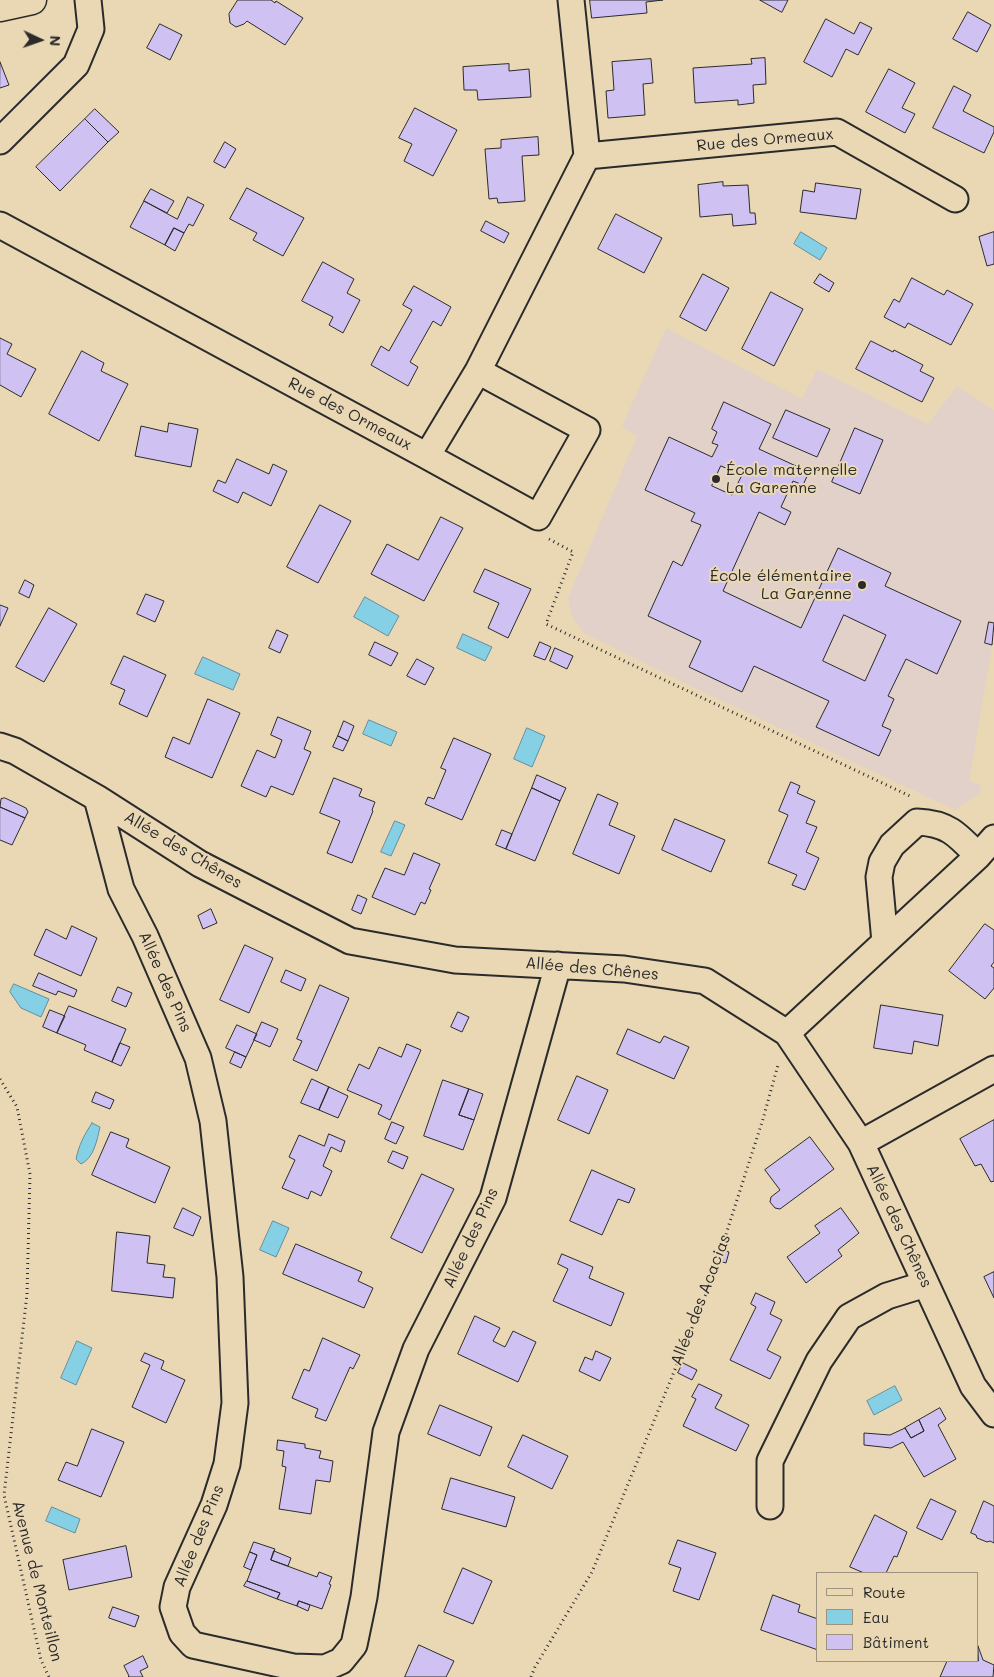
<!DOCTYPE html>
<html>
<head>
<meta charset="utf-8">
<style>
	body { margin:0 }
	#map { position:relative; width:994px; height:1677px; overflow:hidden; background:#ead8b5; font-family:Mali,sans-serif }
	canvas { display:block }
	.legend { position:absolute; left:816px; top:1572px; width:162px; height:90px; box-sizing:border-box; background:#ead8b5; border:1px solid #9e937e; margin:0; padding:6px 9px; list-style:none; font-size:15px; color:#2b2b2b }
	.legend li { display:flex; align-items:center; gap:10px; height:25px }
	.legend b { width:25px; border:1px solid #9e937e }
	.north { position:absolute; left:15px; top:15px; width:50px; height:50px; -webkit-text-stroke:4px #ead8b5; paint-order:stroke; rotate:93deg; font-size:14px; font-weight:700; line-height:20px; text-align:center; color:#2b2b2b }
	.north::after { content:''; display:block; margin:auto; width:18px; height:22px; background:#2b2b2b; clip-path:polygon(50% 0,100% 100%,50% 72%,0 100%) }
</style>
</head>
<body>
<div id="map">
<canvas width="994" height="1677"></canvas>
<ul class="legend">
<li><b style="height:6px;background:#ead8b5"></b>Route</li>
<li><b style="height:14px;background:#86d0e6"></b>Eau</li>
<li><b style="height:14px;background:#cfc2f3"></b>Bâtiment</li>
</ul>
<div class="north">N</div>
</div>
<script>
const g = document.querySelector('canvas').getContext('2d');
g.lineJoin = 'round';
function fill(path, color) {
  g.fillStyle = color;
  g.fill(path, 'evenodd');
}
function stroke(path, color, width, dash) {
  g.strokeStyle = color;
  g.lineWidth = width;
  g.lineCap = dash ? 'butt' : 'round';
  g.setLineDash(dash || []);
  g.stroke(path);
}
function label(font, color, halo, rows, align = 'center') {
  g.font = font + ' Mali,sans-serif';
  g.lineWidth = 4;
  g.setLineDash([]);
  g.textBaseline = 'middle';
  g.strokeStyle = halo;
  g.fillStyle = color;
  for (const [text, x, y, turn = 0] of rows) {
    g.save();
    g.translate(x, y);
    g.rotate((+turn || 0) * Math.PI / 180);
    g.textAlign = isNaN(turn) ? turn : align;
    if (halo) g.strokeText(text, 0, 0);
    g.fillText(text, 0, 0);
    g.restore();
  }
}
fill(new Path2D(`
	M666 328 802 399 817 369 928 424 957 386 994 410V637L969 781 981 785 980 793 955 810 684 683 584 633 572 617 568 598 637 436 622 426Z`), '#e2d1c8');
const water = new Path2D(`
	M801 232 827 248 820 260 794 244Z
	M365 597 399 616 388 636 354 617Z
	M463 634 492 647 485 661 457 648Z
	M203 657 240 674 233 690 195 674Z
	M369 720 397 732 391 746 363 734Z
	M527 728 545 736 532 767 514 759Z
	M395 821 405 825 391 856 381 852Z
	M14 984 49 999 41 1017 21 1008 10 992Z
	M92 1123 100 1127C97 1140 94 1158 81 1164L76 1159C79 1145 84 1135 92 1123Z
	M273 1221 289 1228 276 1257 260 1250Z
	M77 1341 92 1348 76 1385 61 1378Z
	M895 1386 902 1400 874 1415 867 1401Z
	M52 1507 80 1519 75 1533 46 1521Z`);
fill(water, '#86d0e6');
stroke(water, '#628e9b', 1);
const building = new Path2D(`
	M238 0H271L275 3 276 1 303 18 285 45 247 21 244 24 236 27 230 23 229 14Z
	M590 0H663L646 2 647 13 592 18Z
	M760 0H788L782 12Z
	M968 12 991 25 977 52 953 39Z
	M826 19 854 34 860 22 872 28 858 55 846 49 832 77 804 62Z
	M160 24 182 35 170 60 147 48Z
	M765 58 766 84 753 85 754 103 738 105V100L695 103 693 68 752 64 751 59Z
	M651 59 653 83 643 84 645 115 608 118 606 91 614 90 612 62Z
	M0 62 9 85 0 88Z
	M509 64V71L529 69 531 97 478 100 477 90H464L463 67Z
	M889 69 915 83 902 108 915 114 905 133 866 112Z
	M954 86 971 95 963 111 994 127V132L984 153 933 128Z
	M415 108 457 130 433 176 404 161 412 144 399 138Z
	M95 109 119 132 108 142 85 119Z
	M85 119 108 142 60 191 36 167Z
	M538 137 539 155 522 156 525 201 498 203 497 198 489 199 485 149 501 148V140Z
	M225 142 236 149 225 168 214 162Z
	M723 182V186L748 185 750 213H755L756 224 733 226 732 214 700 217 698 185Z
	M816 183 861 189 856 219 800 212 803 190 814 192Z
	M247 188 304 218 283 256 253 240 257 233 230 219Z
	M151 189 174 201 167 213 144 201Z
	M188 197 204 205 193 226 189 224 184 233 174 228 165 245 130 227 144 201 177 219Z
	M616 214 662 238 644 273 598 249Z
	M486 221 509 233 504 243 481 231Z
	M174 228 184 233 175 251 165 245Z
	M994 232V264L987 266 979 237Z
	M323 262 354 279 347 293 360 300 343 333 329 325 333 317 302 301Z
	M703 274 729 288 706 331 680 317Z
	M820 274 834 283 829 292 814 283Z
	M912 278 944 295 947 290 973 304 951 345 908 323 905 328 884 317 894 299 899 302Z
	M414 286 451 307 441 326 433 321 410 362 418 367 408 386 371 365 381 346 389 351 412 310 403 305Z
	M771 292 803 309 774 366 742 349Z
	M0 338 12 344 7 354 36 369 21 397 0 385Z
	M871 341 893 352 894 350 923 365 920 371 934 378 922 402 856 369Z
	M82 351 104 363 101 371 128 384 99 441 49 414Z
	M724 402 771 424 759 449 809 472 803 485 793 481 781 507 791 512 785 525 759 512 723 591 801 628 838 548 891 573 885 586 961 621 937 674 906 659 888 696 894 699 882 726 891 730 879 756 816 727 829 701 754 666 742 692 689 667 701 641 648 616 673 561 682 566 701 525 691 521 695 513 645 490 669 437 712 457 718 445 712 443 717 432 712 429ZM721 466 742 475 732 495 712 486ZM844 615 886 635 865 681 823 661Z
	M786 410 830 429 817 457 773 438Z
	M169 423 198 429 191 467 135 456 141 426 167 432Z
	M855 428 883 440 860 494 832 482Z
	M237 459 269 474 273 464 287 471 271 506 243 492 238 503 213 491 218 480 225 483Z
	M320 505 351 521 318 583 287 567Z
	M441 517 463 528 424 601 371 574 387 544 418 560Z
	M485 569 531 589 508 638 488 628 499 603 474 592Z
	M25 580 34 585 29 598 19 593Z
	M146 594 164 601 155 622 137 614Z
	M0 605 8 608 0 626Z
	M49 608 77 624 44 682 16 667Z
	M989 622 994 623 992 645 985 643Z
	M277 630 288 635 280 653 269 648Z
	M375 642 398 653 391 666 369 655Z
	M540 642 551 647 545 660 534 656Z
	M555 648 573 656 567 669 550 661Z
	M124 656 166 675 147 717 119 704 125 690 111 684Z
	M417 659 434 668 425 685 407 676Z
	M208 699 240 713 212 778 165 757 173 737 189 744Z
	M278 717 311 731 304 749 311 752 293 795 271 786 266 797 241 786 257 750 275 758 282 740 271 735Z
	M344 721 354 726 348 741 338 736Z
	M338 736 348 741 343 751 333 747Z
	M454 738 491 754 462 820 425 804 428 797 434 799 446 770 441 768Z
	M537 775 566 788 560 801 532 788Z
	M334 778 362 789 359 796 375 802 372 810 373 811 352 863 327 853 340 821 320 813Z
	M791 782 800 786 797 793 815 801 806 823 817 827 806 852 819 858 805 890 792 885 797 875 768 863 788 815 779 811Z
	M532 788 560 801 535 861 506 849Z
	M598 794 618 803 609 825 635 836 619 874 573 854Z
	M5 798 26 808 28 812 25 818 0 807 1 799Z
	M0 807 25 818 12 845 0 840Z
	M675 819 725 840 711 872 662 850Z
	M502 830 512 834 506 849 496 845Z
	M414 853 440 864 429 889 431 890 425 904 421 902 415 915 372 897 385 868 404 875Z
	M358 895 367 899 361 914 352 910Z
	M211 909 217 923 203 929 198 916Z
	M985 924 994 930V962L991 966 994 968V988L985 999 949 971Z
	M72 926 97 938 81 976 34 955 46 929 66 939Z
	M245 945 273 958 249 1013 220 1000Z
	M286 970 306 979 301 991 281 982Z
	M39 973 77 990 74 997 58 991 56 995 33 986Z
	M320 985 349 998 317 1071 293 1060 302 1041 297 1039Z
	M118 987 132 993 126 1007 112 1001Z
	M881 1005 943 1015 938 1046 914 1041 912 1054 874 1048Z
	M69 1006 126 1029 112 1062 84 1050 86 1045 57 1033Z
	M50 1010 65 1016 57 1033 43 1027Z
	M458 1012 469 1017 462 1032 451 1027Z
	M262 1022 278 1029 270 1047 254 1040Z
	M237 1025 257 1034 246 1057 226 1048Z
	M628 1029 660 1043 664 1036 689 1047 674 1079 617 1054Z
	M120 1043 130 1047 121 1066 112 1062Z
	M407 1044 421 1050 390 1120 378 1114 382 1105 347 1090 359 1064 369 1069 379 1047 401 1057Z
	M235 1052 246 1057 241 1068 230 1063Z
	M577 1076 608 1090 589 1134 558 1120Z
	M312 1079 329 1087 319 1110 301 1103Z
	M443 1080 469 1089 459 1115 474 1120 463 1150 424 1136Z
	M329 1087 348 1096 338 1118 319 1110Z
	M469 1089 483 1094 474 1120 459 1115Z
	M96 1092 114 1100 110 1109 92 1102Z
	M994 1120V1181L991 1182 981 1164 975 1166 960 1139Z
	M392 1122 404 1127 396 1144 385 1139Z
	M111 1132 129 1139 126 1147 170 1167 155 1203 92 1175Z
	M329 1134 345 1141 341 1152 331 1147 323 1166 332 1171 321 1196 311 1191 308 1199 282 1188 295 1160 289 1157 299 1135 324 1146Z
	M810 1137 834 1169 780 1209 775 1208 770 1202 771 1197 780 1190 765 1170Z
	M393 1151 408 1157 403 1169 388 1162Z
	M592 1170 635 1189 629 1203 618 1199 602 1235 570 1221Z
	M422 1174 454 1189 422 1253 391 1238Z
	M183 1208 201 1217 193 1236 174 1228Z
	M841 1208 859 1233 838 1250 842 1256 806 1283 787 1257 820 1233 815 1226Z
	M117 1232 150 1236 147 1263 165 1265 163 1277 175 1278 173 1298 112 1291Z
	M296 1244 362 1272 358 1281 373 1288 364 1308 283 1274Z
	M722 1249 729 1252 726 1263 719 1261Z
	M562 1254 593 1267 589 1278 624 1293 611 1326 553 1301 568 1269 558 1264Z
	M994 1272V1298L984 1277Z
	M756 1293 775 1302 770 1314 782 1320 767 1350 781 1357 770 1379 730 1360 756 1307 751 1304Z
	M475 1316 500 1328 493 1341 505 1347 513 1331 536 1342 518 1382 458 1354Z
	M323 1338 360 1355 353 1369 350 1367 326 1421 315 1417 318 1409 292 1398 304 1369 309 1371Z
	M596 1351 611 1358 600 1381 579 1371 585 1357 592 1360Z
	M145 1353 164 1361 161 1369 185 1380 166 1423 132 1407 150 1365 141 1361Z
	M683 1363 697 1370 692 1380 678 1373Z
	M699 1384 722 1395 715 1408 749 1425 736 1451 683 1426 696 1399 692 1397Z
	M440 1405 492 1427 480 1456 428 1434Z
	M940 1408 946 1419 938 1425 956 1459 924 1477 903 1442 891 1448 864 1445V1433L890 1435 905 1428 911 1438 924 1431 919 1420Z
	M919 1420 924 1431 911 1438 905 1428Z
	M92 1429 124 1442 101 1497 58 1480 66 1462 77 1466Z
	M523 1435 568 1456 552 1489 508 1467Z
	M278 1440 305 1444V1448L321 1451 319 1458 333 1461 330 1482 316 1480 311 1514 279 1509 286 1467 282 1466 284 1451 277 1450Z
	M451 1478 515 1497 506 1527 442 1509Z
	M931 1499 956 1511 942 1540 917 1528Z
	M984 1501 994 1506V1543L990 1541 987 1542 977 1538 976 1535 971 1533Z
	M875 1515 907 1532 897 1557 894 1556 886 1573H864L850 1567Z
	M678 1540 716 1553 699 1600 673 1591 681 1568 669 1564Z
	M254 1542 275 1549 271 1560 317 1577 319 1572 332 1577 329 1584 331 1585 322 1609 299 1601 297 1606 277 1599 280 1593 247 1581 257 1555 250 1552Z
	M126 1546 132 1577 69 1590 63 1560Z
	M274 1551 291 1558 288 1566 271 1560Z
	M250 1552 257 1555 251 1570 244 1567Z
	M463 1568 492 1581 473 1624 444 1612Z
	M247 1581 280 1593 277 1599 244 1586Z
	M773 1595 800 1605 798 1612 818 1619V1650L761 1630Z
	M299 1601 310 1605 308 1611 297 1606Z
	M113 1607 139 1616 135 1627 109 1618Z
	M419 1645 454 1661 446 1677H405Z
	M978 1646 983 1660 994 1665 993 1677H940L947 1661H978Z
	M143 1656 148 1667 140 1671 143 1677H128L129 1676 124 1666Z`);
fill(building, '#cfc2f3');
stroke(building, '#2b2b2b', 1);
const minor = new Path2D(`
	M571 0 587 156
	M0 141 76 65 91 29 88 0
	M0 225 427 456 478 371 587 156 837 132 955 199
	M427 456 538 517 587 430 478 371
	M0 746 15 751 97 798 200 864 350 941 455 960 624 969 705 981 787 1033 861 1143 973 1386 994 1414
	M97 798 121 889 145 936 198 1058 213 1121 230 1277 235 1403 227 1464 214 1505 177 1587 173 1607 182 1633 193 1645 293 1667 325 1668 341 1661 354 1645 364 1597 386 1432 416 1349 493 1198 558 965
	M885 942 879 877 882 862 892 845 917 822C948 823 958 835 978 856
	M787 1033 978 856 994 838
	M861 1143 994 1069
	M770 1506V1461L819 1361 849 1317 887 1296 926 1284`);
const tertiary = new Path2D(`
	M0 7 32 0`);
stroke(minor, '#2b2b2b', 29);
stroke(tertiary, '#2b2b2b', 31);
stroke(new Path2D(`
	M549 539 573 552 546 624 912 797
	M0 1079 17 1107 30 1174 27 1294 4 1495 41 1660 49 1677
	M531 1677 535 1667 592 1572 710 1284 763 1119 778 1065`), '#2b2b2b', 3, [1, 4]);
stroke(minor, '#ead8b5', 25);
stroke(tertiary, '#ead8b5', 28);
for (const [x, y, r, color] of [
	[716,479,5,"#2b2b2b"],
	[862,585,5,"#2b2b2b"]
]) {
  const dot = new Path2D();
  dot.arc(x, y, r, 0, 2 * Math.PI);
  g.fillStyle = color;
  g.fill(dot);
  stroke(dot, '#ead8b5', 2);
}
label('16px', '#2b2b2b', '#ead8b5', [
	["Rue des Ormeaux",765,140,-5],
	["Rue des Ormeaux",350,414,28],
	["Allée des Chênes",183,850,31],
	["Allée des Chênes",592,969,5],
	["Allée des Pins",165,982,66],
	["Allée des Chênes",899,1226,65],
	["Allée des Pins",471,1238,-65],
	["Allée des Acacias",701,1300,-69],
	["Allée des Pins",199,1536,-68],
	["Avenue de Monteillon",37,1581,76]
]);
label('16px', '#2b2b2b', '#ead8b5', [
	["École maternelle",726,470],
	["La Garenne",726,488],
	["École élémentaire",852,576,"right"],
	["La Garenne",852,594,"right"]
], 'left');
</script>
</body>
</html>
